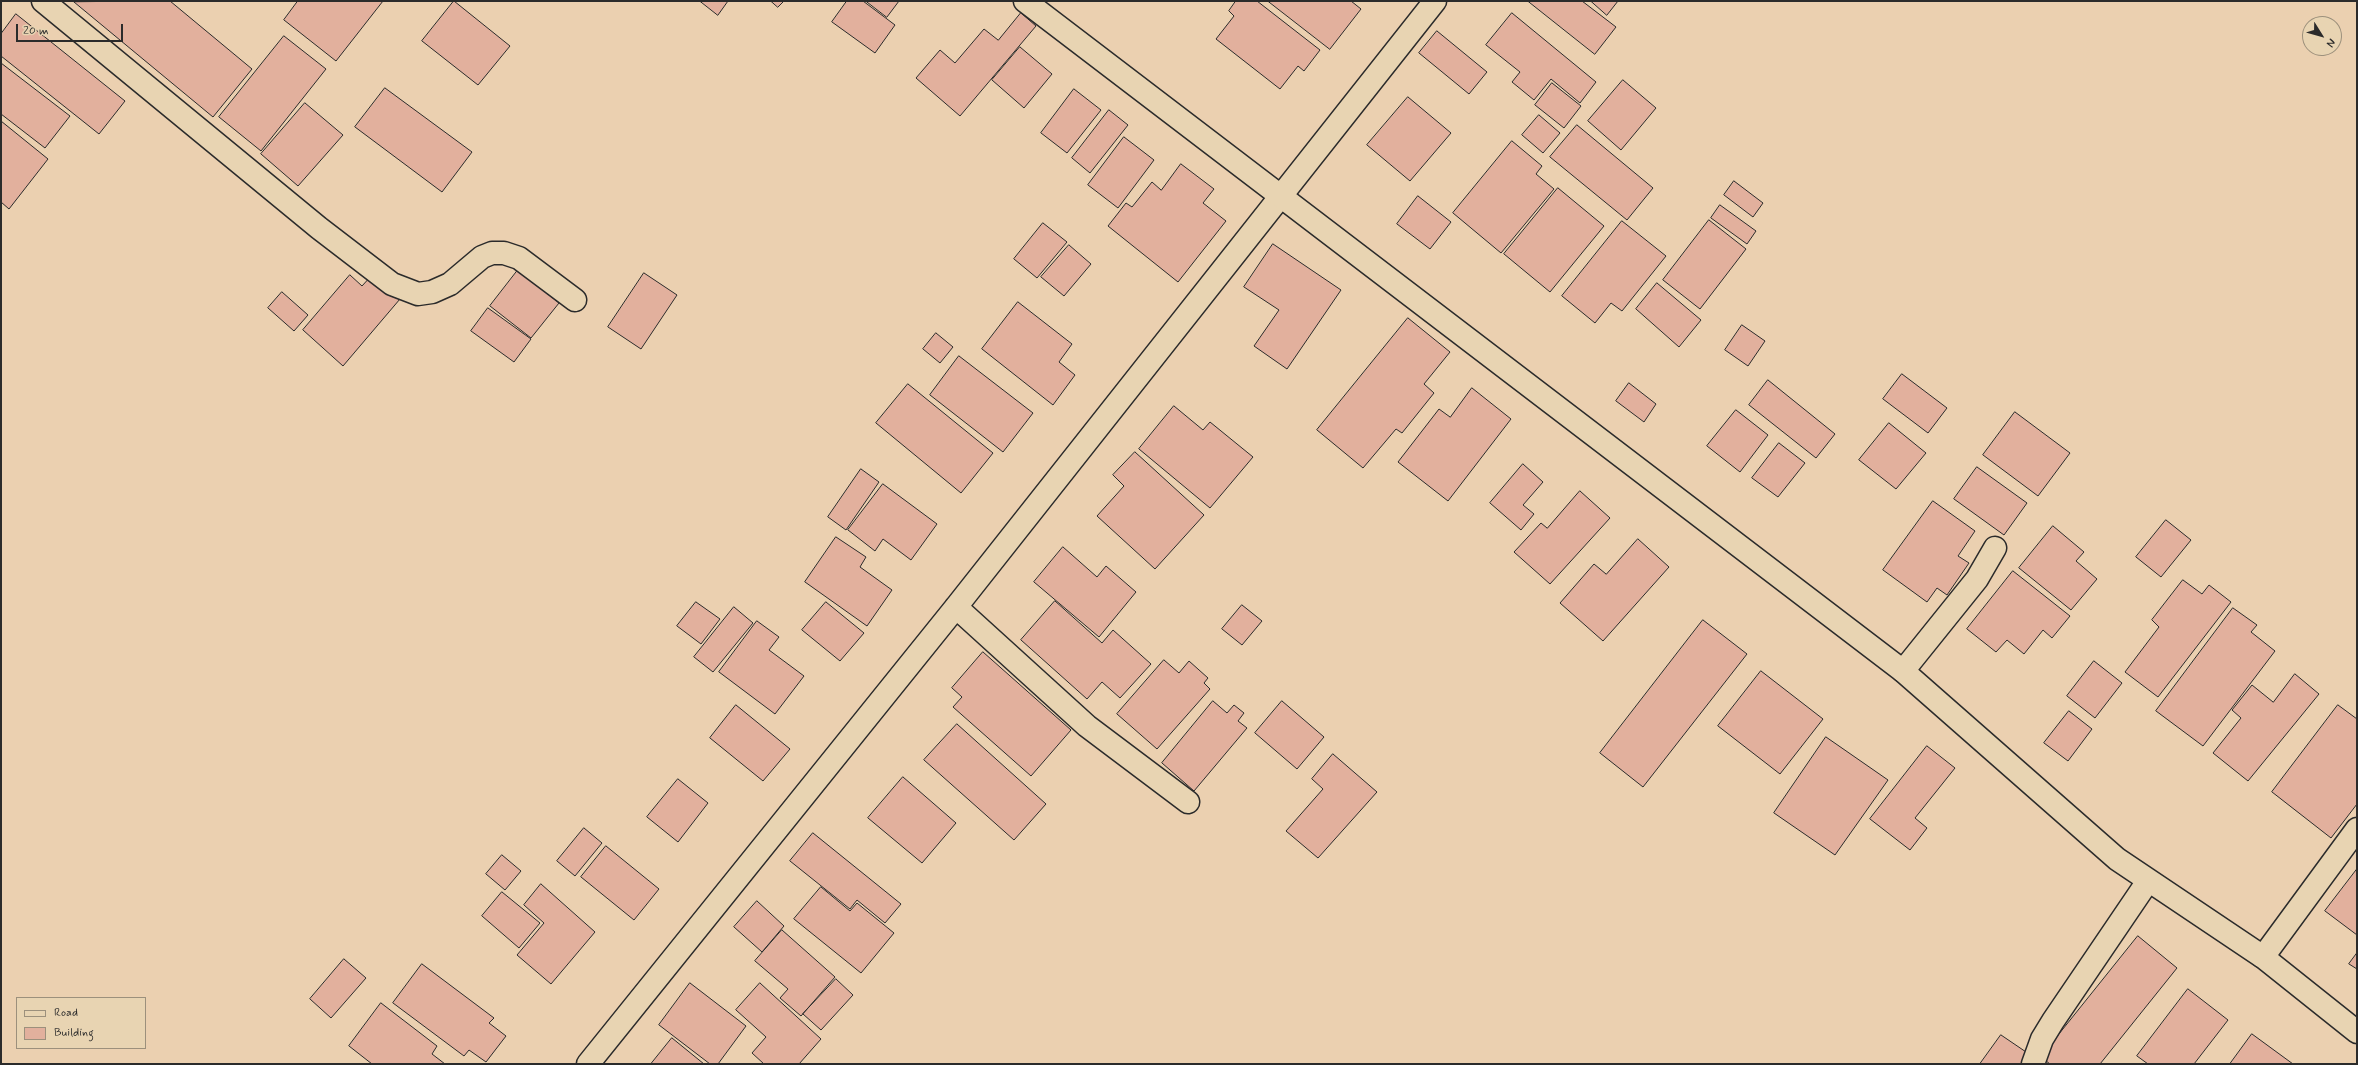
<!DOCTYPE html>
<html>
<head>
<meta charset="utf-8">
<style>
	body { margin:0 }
	#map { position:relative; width:2358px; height:1065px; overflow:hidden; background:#ebd0b0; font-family:Mynerve,sans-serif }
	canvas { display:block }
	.frame { position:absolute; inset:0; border:2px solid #2b2b2b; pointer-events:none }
	.legend { position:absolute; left:16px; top:997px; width:130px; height:52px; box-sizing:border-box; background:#e8d4b2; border:1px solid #9c907c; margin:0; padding:5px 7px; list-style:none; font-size:12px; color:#2b2b2b }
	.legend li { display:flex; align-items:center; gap:8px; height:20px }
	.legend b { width:20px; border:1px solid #9c907c }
	.north { position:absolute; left:2302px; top:16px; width:40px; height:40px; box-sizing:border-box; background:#e8d4b2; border:1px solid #9c907c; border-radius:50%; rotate:127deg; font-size:11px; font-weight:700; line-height:16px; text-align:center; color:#2b2b2b }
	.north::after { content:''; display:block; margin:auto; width:14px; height:18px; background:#2b2b2b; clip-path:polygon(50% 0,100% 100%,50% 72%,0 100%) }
	.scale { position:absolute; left:16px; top:24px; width:107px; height:18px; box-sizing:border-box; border:2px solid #2b2b2b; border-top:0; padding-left:5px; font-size:12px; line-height:14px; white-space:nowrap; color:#2b2b2b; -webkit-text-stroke:3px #e8d4b2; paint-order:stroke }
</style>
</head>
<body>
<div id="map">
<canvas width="2358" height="1065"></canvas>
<div class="frame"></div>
<ul class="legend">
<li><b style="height:5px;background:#e8d4b2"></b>Road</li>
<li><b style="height:11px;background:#e2b09d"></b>Building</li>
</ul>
<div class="north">N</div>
<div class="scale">20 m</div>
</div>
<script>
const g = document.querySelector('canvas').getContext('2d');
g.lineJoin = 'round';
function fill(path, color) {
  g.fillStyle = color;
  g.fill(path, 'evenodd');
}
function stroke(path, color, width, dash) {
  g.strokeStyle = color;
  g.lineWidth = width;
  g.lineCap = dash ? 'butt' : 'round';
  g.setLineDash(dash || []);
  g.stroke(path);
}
const building = new Path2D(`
	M170 1 252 69 213 117 74 2Z
	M298 1H383L336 61 284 20Z
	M454 1 510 46 478 85 422 41Z
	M700 1H728L718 15Z
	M771 1H784L778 7Z
	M847 1H863L895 25 875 53 832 22Z
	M866 1H899L887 17Z
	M1236 1H1257L1320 50 1304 71 1298 66 1280 89 1216 39 1234 16 1229 11Z
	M1268 1H1351L1361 9 1330 49Z
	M1528 1H1582L1616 27 1595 54Z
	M1591 1H1618L1607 15Z
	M1021 13 1036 26 960 116 916 78 940 50 955 63 984 29 998 40Z
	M1512 13 1596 82 1580 103 1551 79 1534 100 1512 82 1520 72 1486 45Z
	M16 14 125 101 99 134 1 56V34Z
	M1437 31 1487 72 1469 94 1419 53Z
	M284 36 326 69 261 151 219 117Z
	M1020 47 1052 74 1024 108 992 80Z
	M1 63 70 116 45 148 1 114Z
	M1623 80 1656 108 1621 150 1588 121Z
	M1552 83 1581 106 1564 128 1535 105Z
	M385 88 472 152 442 192 355 127Z
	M1074 89 1101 110 1067 153 1041 133Z
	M1408 97 1451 133 1410 181 1367 145Z
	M305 103 343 135 298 186 261 154Z
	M1109 110 1128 125 1090 173 1072 158Z
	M1539 115 1560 133 1543 153 1522 135Z
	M1 121 48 159 9 209 1 202Z
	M1577 125 1653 188 1627 220 1550 157Z
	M1124 137 1154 160 1118 208 1088 185Z
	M1512 141 1542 166 1536 174 1554 189 1501 253 1453 213Z
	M1181 164 1214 189 1203 203 1226 221 1178 282 1108 226 1126 203 1132 207 1152 182 1161 190Z
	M1734 181 1763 203 1753 217 1724 195Z
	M1558 188 1604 226 1550 292 1504 254Z
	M1418 196 1451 222 1430 249 1397 224Z
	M1720 205 1756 231 1747 244 1711 218Z
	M1709 220 1746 249 1700 309 1663 280Z
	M1622 221 1666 256 1622 311 1611 303 1595 323 1562 296Z
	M1043 223 1067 242 1037 278 1014 259Z
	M1273 244 1341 290 1287 369 1254 346 1279 310 1244 287Z
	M1069 245 1091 264 1064 296 1041 277Z
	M518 270 559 303 531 338 490 306Z
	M644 273 677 295 641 349 608 327Z
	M350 275 362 286 372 275 400 299 343 366 303 330Z
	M1657 283 1701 320 1679 347 1636 309Z
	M282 292 308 315 294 331 268 308Z
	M1018 302 1072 344 1059 362 1075 375 1053 405 982 349Z
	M488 308 531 339 514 362 471 331Z
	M1408 318 1450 352 1424 384 1434 393 1402 433 1396 429 1363 468 1317 430Z
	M1742 325 1765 341 1748 366 1725 350Z
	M936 333 953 347 940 363 923 349Z
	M959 356 1033 413 1003 452 930 395Z
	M1902 374 1947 408 1928 433 1883 399Z
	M1768 380 1835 434 1816 458 1749 405Z
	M1629 383 1656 404 1644 422 1616 401Z
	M908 384 993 453 961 493 876 423Z
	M1472 388 1511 419 1448 501 1398 462 1439 409 1450 417Z
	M1174 406 1203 430 1210 422 1253 457 1210 508 1139 449Z
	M1736 410 1768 435 1740 472 1707 446Z
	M2015 412 2070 453 2038 496 1983 455Z
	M1889 423 1926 453 1896 489 1859 460Z
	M1779 443 1805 463 1778 497 1752 478Z
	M1135 452 1204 515 1155 569 1097 516 1124 486 1113 475Z
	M1523 464 1543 482 1523 505 1534 514 1521 530 1490 503Z
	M1977 467 2027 503 2004 535 1954 499Z
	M861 469 879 482 846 530 828 517Z
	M883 484 937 524 911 560 883 539 875 551 848 530Z
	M1580 491 1610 518 1550 584 1514 552 1541 523 1547 528Z
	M1933 501 1975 531 1958 556 1969 563 1947 595 1937 588 1927 602 1883 570Z
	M2166 520 2191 540 2161 577 2136 557Z
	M2053 526 2084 552 2076 561 2097 579 2071 610 2019 568Z
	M836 537 866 557 860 567 892 590 867 626 805 582Z
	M1638 539 1669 567 1603 641 1560 603 1594 564 1606 574Z
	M1063 547 1097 577 1106 566 1136 592 1099 637 1034 582Z
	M2013 571 2070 616 2052 638 2043 630 2024 654 2007 640 1996 652 1967 629Z
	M2183 580 2202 594 2209 585 2231 602 2158 697 2125 672 2159 627 2152 620Z
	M1055 601 1102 643 1113 630 1151 664 1120 698 1102 682 1087 699 1021 640Z
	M696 602 720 619 701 644 677 626Z
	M826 602 864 633 840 661 802 630Z
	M1242 605 1262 621 1242 645 1222 629Z
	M734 607 753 623 713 672 694 657Z
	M2233 608 2257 625 2251 632 2275 651 2203 746 2156 711Z
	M1703 620 1747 654 1643 787 1600 753Z
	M757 621 779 637 769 650 804 676 775 714 719 672Z
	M983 652 1071 730 1031 776 953 707 962 697 952 688Z
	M1164 660 1179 673 1189 661 1208 678 1204 683 1210 689 1157 749 1117 714Z
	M2094 661 2122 683 2095 718 2067 696Z
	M1761 671 1823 719 1780 774 1718 726Z
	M2295 674 2319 694 2248 781 2213 753 2241 718 2232 710 2252 685 2273 702Z
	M1213 701 1227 713 1234 705 1244 713 1238 721 1247 728 1194 791 1162 763Z
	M1282 701 1324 737 1297 769 1255 733Z
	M736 705 790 749 763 781 710 738Z
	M2338 705 2357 719V804L2331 838 2272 792Z
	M2069 711 2092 729 2068 761 2044 743Z
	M957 724 1046 804 1014 840 924 760Z
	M1826 737 1888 780 1835 855 1774 813Z
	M1927 746 1955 768 1915 818 1927 828 1910 850 1870 819Z
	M1333 754 1377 792 1318 858 1286 831 1323 789 1312 779Z
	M903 777 956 823 922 863 868 818Z
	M678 779 708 803 678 842 647 817Z
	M584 828 602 843 575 876 557 861Z
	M813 833 901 904 885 923 857 900 850 909 790 861Z
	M606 846 659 889 634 920 581 877Z
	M502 855 521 871 505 890 486 874Z
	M2357 869V935L2325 911Z
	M541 884 595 932 551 984 517 955 544 923 524 905Z
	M821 887 850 911 857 903 894 933 861 973 794 919Z
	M502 892 540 923 519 948 482 916Z
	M757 901 784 926 762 952 734 927Z
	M782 930 835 977 801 1016 780 998 788 989 755 961Z
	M2138 936 2177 968 2100 1064H2050L2041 1057Z
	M2357 953V969L2349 964Z
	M344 959 366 978 331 1018 310 999Z
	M422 964 494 1018 489 1023 506 1036 486 1062 469 1050 464 1056 393 1003Z
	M836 979 853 995 821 1030 803 1014Z
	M690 983 746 1026 718 1064H710L659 1025Z
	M760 983 821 1039 799 1064H764L752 1053 766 1037 736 1010Z
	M2188 989 2228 1020 2194 1064H2148L2137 1056Z
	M381 1003 437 1046 432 1054 445 1064H372L349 1046Z
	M2252 1034 2293 1064H2230Z
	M2001 1035 2029 1054 2022 1064H1980Z
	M672 1038 704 1064H651Z`);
fill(building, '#e2b09d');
stroke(building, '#2b2b2b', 1);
const minor = new Path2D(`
	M43 1 319 228 392 284 418 294 432 292 450 284 482 257 492 253H504L519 258 575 300
	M956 607 1087 726 1188 802
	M1903 671 1977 579 1995 548
	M2263 957 2357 829
	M588 1064 956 607 1435 1
	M2033 1064 2042 1039 2053 1021 2148 881`);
const tertiary = new Path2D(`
	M1025 1 1903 671 2117 859 2263 957 2357 1032`);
stroke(minor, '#2b2b2b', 25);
stroke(tertiary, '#2b2b2b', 25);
stroke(minor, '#e8d4b2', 22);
stroke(tertiary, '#e8d4b2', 22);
</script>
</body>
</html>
